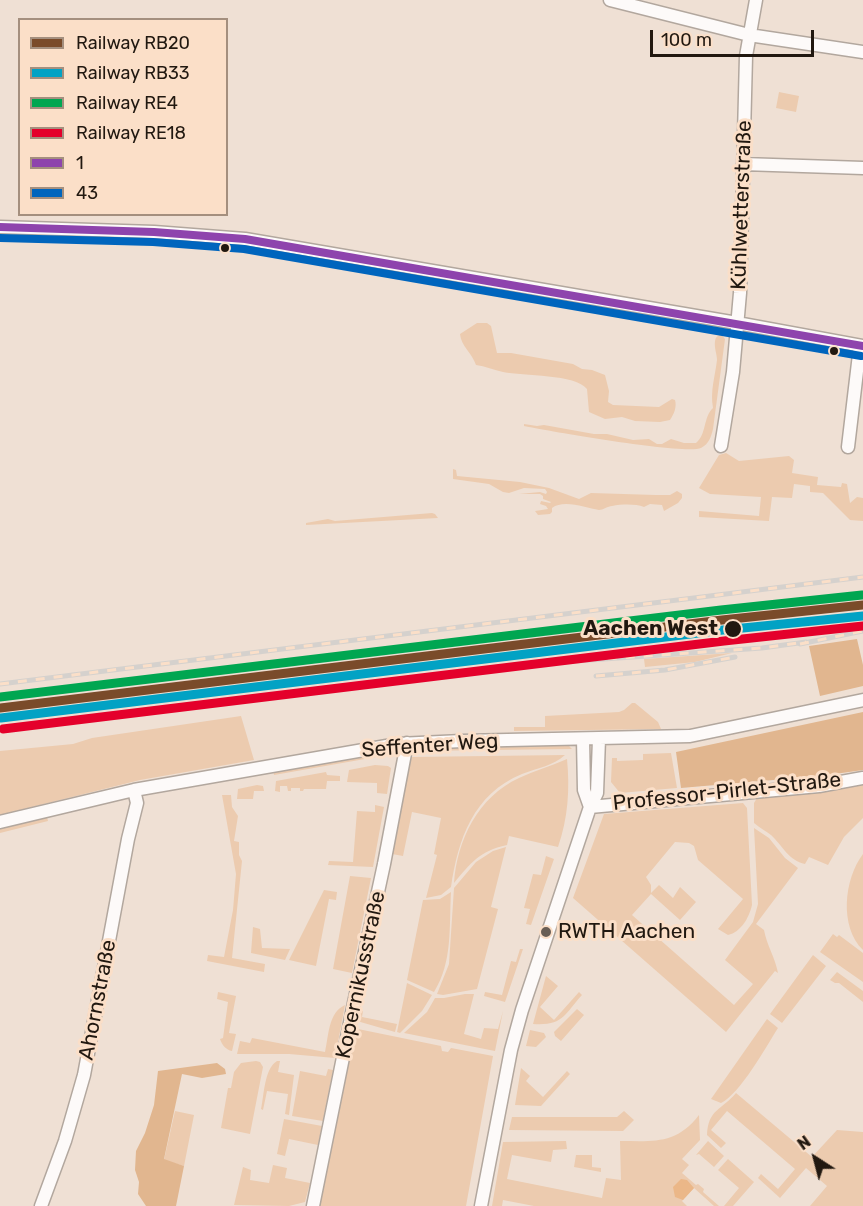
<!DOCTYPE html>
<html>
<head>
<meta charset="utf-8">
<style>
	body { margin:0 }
	#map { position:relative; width:863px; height:1206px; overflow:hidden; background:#efe0d4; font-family:Rubik,sans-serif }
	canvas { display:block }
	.legend { position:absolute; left:18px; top:18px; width:210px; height:198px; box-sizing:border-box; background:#fbdfc8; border:2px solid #a48f7e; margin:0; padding:8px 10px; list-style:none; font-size:18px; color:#211810 }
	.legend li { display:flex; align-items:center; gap:12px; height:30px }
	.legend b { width:30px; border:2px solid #a48f7e }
	.north { position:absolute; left:785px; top:1128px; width:60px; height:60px; -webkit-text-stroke:4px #fbdfc8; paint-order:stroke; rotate:324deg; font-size:16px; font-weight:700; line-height:24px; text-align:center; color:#211810 }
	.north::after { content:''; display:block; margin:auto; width:21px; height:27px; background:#211810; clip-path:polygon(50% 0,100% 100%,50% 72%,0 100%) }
	.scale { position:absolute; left:650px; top:30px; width:164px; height:27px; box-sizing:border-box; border:3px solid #211810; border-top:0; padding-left:8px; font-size:18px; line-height:21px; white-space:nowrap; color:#211810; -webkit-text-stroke:4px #fbdfc8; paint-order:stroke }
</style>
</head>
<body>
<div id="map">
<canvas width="863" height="1206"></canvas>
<ul class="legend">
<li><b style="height:8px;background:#7a4b2a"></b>Railway RB20</li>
<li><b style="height:8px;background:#02a2c4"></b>Railway RB33</li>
<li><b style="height:8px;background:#00a651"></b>Railway RE4</li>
<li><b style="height:8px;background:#e4002b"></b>Railway RE18</li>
<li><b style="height:8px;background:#8e44ad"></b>1</li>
<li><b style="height:8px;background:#0065bd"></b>43</li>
</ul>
<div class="north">N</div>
<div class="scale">100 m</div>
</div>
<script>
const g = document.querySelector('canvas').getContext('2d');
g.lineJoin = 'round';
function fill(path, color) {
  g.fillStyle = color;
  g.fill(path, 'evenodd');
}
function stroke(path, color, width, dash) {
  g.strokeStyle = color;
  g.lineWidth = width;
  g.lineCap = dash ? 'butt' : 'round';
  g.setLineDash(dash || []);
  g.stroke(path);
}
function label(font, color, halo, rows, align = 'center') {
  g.font = font + ' Rubik,sans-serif';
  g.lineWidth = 6;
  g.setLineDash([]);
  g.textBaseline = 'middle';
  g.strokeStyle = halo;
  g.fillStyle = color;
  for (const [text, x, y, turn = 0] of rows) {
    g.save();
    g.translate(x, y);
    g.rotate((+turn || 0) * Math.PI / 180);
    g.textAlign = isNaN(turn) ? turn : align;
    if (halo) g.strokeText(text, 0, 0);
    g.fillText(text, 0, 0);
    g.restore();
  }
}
fill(new Path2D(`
	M779 92 799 96 796 112 776 108Z
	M477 323H487L491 326 497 353H511L573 364 582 369 592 370 605 375 609 391 608 402 613 405 659 407 672 399 675 400C677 407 674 414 670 420L660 422 635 421 622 417 605 419 589 412 587 389C576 374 523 376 503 372 494 370 485 366 476 365 472 353 461 346 460 334Z
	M721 334 725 339 713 429C711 437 709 444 701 448 686 455 548 431 524 426V424L537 426 544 425 594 434H607L633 440 649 439 657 444H662L671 439 684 443H696C707 434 703 417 713 408 710 391 715 377 717 360 717 354 714 348 715 341 716 336 717 337 721 334Z
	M726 453 739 461 789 456 794 460 792 473 818 477 817 485 841 487 842 483 847 484 850 503 857 497 863 498V521L850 520 823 493 810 492V486L794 484 792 498 772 497 769 521 699 517V511L759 516 761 497 710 494 699 488 719 455Z
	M453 469 456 470 457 476 520 482 549 488 579 499 591 493 656 495H670L677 491 682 494V498L678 503 664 511 662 505 650 504 644 507C636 504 623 504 612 506 608 506 603 510 599 510 586 508 564 499 552 508V512L550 514 538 515 535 511 548 509 546 506 540 504 541 501 550 503 551 502 543 499V496L540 494H519L540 492 546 494 547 492 545 489 524 488 509 493 503 492 489 484 453 479Z
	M432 513 435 514 438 518 306 525V523L328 519 335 521Z
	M732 653 695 662 645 667 644 659Z
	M632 703H635L658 722 661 729 514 731V727H545V716L619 712 624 710Z
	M241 716 254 760 140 780 0 815V751L73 744 92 738Z
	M564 744 568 745 572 749 414 751 420 746Z
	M396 750 399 753 274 775 273 770Z
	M671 753 677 788 620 793 611 782 612 758H617V761L643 760V754Z
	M565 755C553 766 537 768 522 774 473 794 458 840 451 887L441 895 426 898 437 855 434 854 441 818 412 812 403 856 392 854 410 757Z
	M567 759C570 790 568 818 558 847L509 836 507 845C479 851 471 863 454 883 457 840 478 797 519 778 534 771 551 766 567 759Z
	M375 765 388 766 391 768 387 794 377 793V783L347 782 349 770Z
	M326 772 327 775 340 776V781H327L326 789H304L303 791H300V788H291V791H288L287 786H280V792L275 791 276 781Z
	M863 784V818L844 837 828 865 809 857 805 864C789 861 782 845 771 835 766 831 760 828 754 823V803L757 798Z
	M257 785 263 786 264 791H254L253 799H237L238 789Z
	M222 795H231L232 807 238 816 234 841 239 842V855L242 861 232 958 265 964 264 972 207 961 208 955 224 957 233 910 236 874Z
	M743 803 747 808 752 905C749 918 741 932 728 935L718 929 743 899 698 860 694 846 689 843 675 842 646 877 651 885V893L659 885 673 898 680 887 696 902 680 920 651 894 632 915 734 1005 753 984 725 960 753 922 758 904 754 828 769 838 785 858 798 868 756 924 764 930C767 946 775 957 778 973L775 971 726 1032 573 898 604 814Z
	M375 805 384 807 373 867 328 865 329 861 353 862 357 811 375 812Z
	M47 817 48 821 0 833V829Z
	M506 847 491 907 498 909 477 989 443 995 437 994 449 964 454 888 476 862 493 851Z
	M863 854V950C839 927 844 879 863 854Z
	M546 856 554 859 531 925 526 924 530 909 524 908 533 874 541 875Z
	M350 876 371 878 352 973 333 969Z
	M324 890 337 892 336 900 329 899 316 966 289 960Z
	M451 892C449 926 453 962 434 992L407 980 423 900 440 899Z
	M253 927 260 929 262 948 290 949 285 960 251 953Z
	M833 934 837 937 839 935 863 953V982L820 952Z
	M520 949H523L505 1002 484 996 485 992 502 995 511 961 516 962Z
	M813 955 826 966 782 1023 770 1014Z
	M837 972 863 991V1002L839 983H835L830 980Z
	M546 976 558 986 540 1007 554 1020 579 992 582 995C564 1015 563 1026 533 1024Z
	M407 983 432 995 422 1011 400 1033 397 1032Z
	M218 992 236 996 229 1033 236 1034 232 1051C226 1050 222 1045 220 1039L223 1038 228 1002 217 999Z
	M465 994H474L464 1034 481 1039 484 1028 498 1029 503 1011 495 1051 404 1033 427 1012 435 998H444Z
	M345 1005 335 1058 289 1054H237L240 1041 250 1043 252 1038 325 1052C329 1035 328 1013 345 1005Z
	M577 1009 584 1015 561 1041 555 1036 554 1032Z
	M360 1010 363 1011 362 1017 397 1024 395 1032 357 1021Z
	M767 1019 778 1028C766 1047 740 1094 721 1103L711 1099Z
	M358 1029 441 1046 442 1051 448 1052 451 1048 493 1056 466 1206H320L354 1032Z
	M530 1030 544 1033 546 1037 536 1047 526 1046Z
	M256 1061 260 1062 263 1067 250 1134 221 1128 228 1088H231L234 1072 241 1063Z
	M277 1061H280L278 1072 294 1075 289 1115 285 1114 288 1094 267 1091 263 1110 261 1109C264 1096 264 1069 277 1061Z
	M521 1068 530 1076 526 1081 543 1097 567 1071 570 1074 541 1106 515 1105Z
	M328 1069 333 1070 323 1121 292 1116 300 1071 326 1076Z
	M736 1093 812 1157 837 1130 863 1132V1206H810L827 1186 806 1168 780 1198 758 1178 761 1174 778 1189 795 1169 727 1111 711 1130 726 1143 721 1148 707 1135C708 1109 722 1110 736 1093Z
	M175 1111 194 1115 184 1166 164 1160Z
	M624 1111 634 1120 623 1131 509 1130 512 1117H617Z
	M699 1115 700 1140 682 1159 689 1165 682 1173 696 1185 698 1184 704 1189 703 1192 719 1206H714L694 1188 682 1201 687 1206H534L503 1200 502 1206H492L503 1142 566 1141 567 1149 553 1150 551 1162 512 1155 507 1179 602 1198 606 1178 621 1180 620 1141C653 1141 676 1145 699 1115Z
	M284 1119 322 1126 318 1145 289 1139 285 1156 277 1154Z
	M708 1141 724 1156 714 1167 699 1154 696 1155Z
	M576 1155H592V1167L601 1168V1172L574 1167Z
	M728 1159 754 1182 733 1206H724L739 1188 718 1170Z
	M273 1165 287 1168 285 1178 310 1183 305 1202 289 1206 234 1205 243 1167 251 1170 250 1180 269 1183Z`), '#eccbaf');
fill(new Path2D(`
	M857 639 863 665V686L820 696 809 646Z
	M863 712V770L785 781V779L681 788 676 752Z
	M217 1063 225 1069 226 1074 202 1078 182 1074 164 1159 184 1166 176 1206H146L138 1194 139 1182 135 1170 136 1151 145 1133 154 1105 158 1071Z`), '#e1b68f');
fill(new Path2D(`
	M681 1179 687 1180 694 1188 683 1200 675 1197 673 1187Z`), '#ebb788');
const minor = new Path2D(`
	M610 0 749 35 863 52
	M743 164 863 168
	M0 227 154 232 245 239 737 323 863 346
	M721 446 733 372 740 293 746 56 756 0
	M848 447 860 346
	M583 739 584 790 590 807
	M590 807 819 786 863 778
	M0 822 134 790 398 744 462 741 690 736 863 700
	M41 1206 65 1141 84 1075 128 839 137 803 134 790
	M313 1206 354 1003 384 864 407 743
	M481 1206 511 1050 522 1010 590 807 597 793 599 739`);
stroke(minor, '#b2a79e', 15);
stroke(minor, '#fdfaf9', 12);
const rail = new Path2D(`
	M800 644 863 631
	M518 665 762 648 806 642
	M596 676 665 670 735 657
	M0 684 863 577`);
stroke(rail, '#d5d1cd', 5);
stroke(rail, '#fbdfc8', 3, [9]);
stroke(new Path2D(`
	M0 227 154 232 245 239 863 346`), '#8e44ad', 8);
stroke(new Path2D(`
	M0 238 153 242 244 249 861 356`), '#0065bd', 8);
stroke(new Path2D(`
	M0 708 722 620 863 605`), '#7a4b2a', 9);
stroke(new Path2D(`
	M1 718 723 630 863 616`), '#02a2c4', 9);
stroke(new Path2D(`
	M0 697 721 610 862 595`), '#00a651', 9);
stroke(new Path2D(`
	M3 729 724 641 863 626`), '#e4002b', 9);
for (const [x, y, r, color] of [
	[225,248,5,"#211810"],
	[834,351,5,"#211810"],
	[733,629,9,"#211810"],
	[546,932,6,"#695e55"]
]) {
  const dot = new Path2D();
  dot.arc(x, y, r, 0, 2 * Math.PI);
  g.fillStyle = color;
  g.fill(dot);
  stroke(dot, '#fbdfc8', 2);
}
label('21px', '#211810', '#fbdfc8', [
	["Kühlwetterstraße",742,205,-88],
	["Seffenter Weg",430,746,-4],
	["Professor-Pirlet-Straße",727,792,-6],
	["Kopernikusstraße",361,975,-78],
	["Ahornstraße",98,1000,-79]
]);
label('bold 21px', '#211810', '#fbdfc8', [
	["Aachen West",718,629]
], 'right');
label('21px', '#211810', '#fbdfc8', [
	["RWTH Aachen",558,932]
], 'left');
</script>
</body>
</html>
